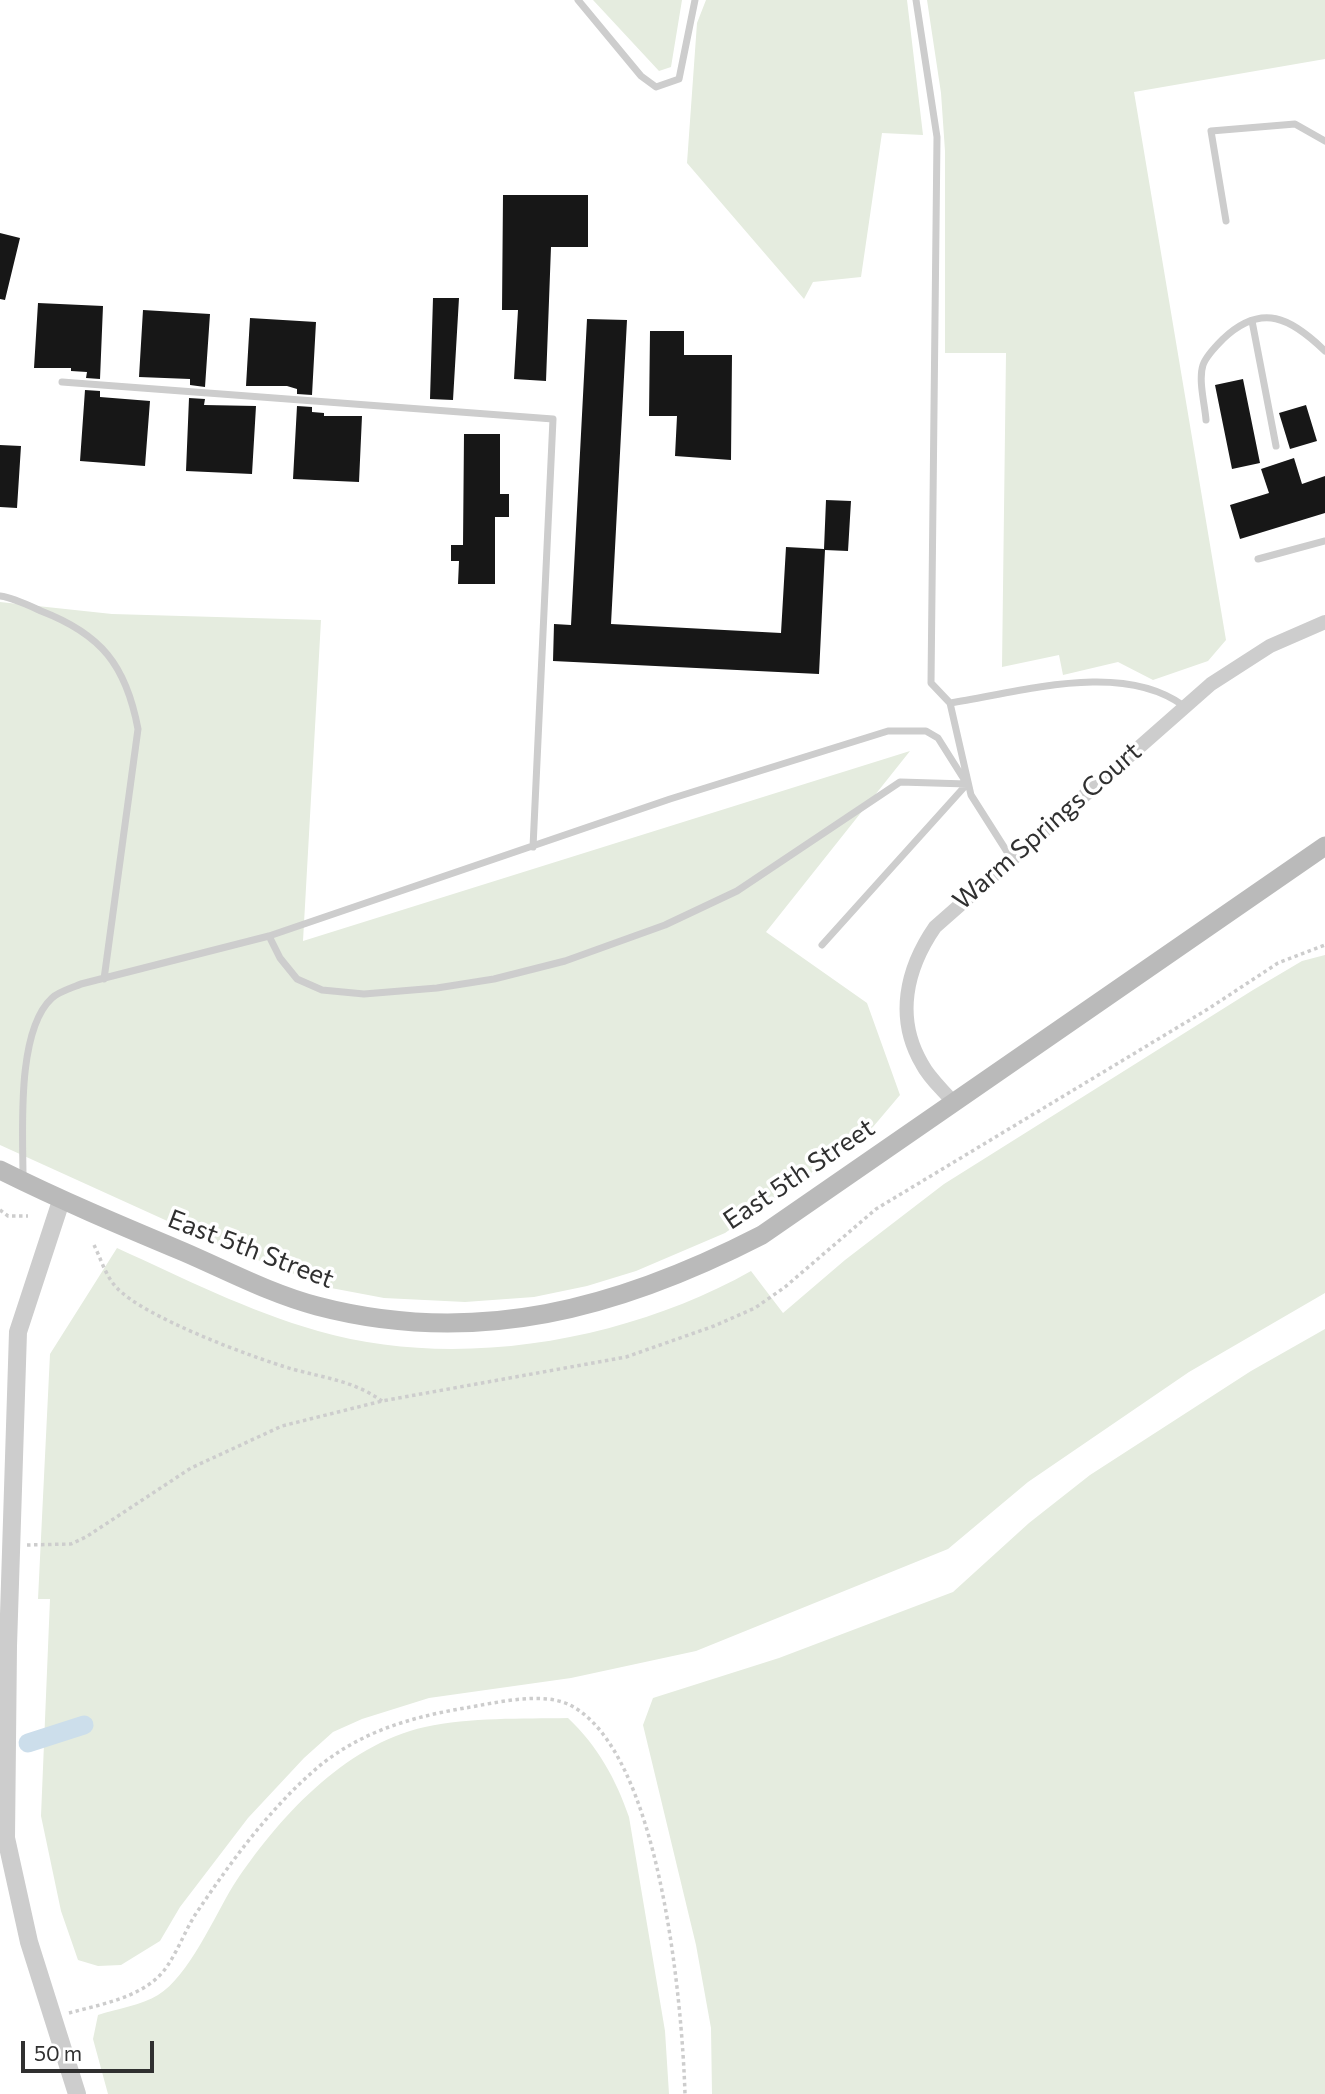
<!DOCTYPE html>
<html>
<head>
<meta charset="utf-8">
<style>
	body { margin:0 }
	#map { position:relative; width:1325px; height:2094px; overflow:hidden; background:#fff; font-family:Commissioner,sans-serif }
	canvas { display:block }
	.scale { position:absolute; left:21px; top:2041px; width:133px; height:32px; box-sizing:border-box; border:4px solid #303030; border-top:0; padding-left:9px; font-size:21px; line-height:24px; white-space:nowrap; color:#303030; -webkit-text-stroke:5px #fff; paint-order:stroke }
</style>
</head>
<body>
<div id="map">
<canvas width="1325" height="2094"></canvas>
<div class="scale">50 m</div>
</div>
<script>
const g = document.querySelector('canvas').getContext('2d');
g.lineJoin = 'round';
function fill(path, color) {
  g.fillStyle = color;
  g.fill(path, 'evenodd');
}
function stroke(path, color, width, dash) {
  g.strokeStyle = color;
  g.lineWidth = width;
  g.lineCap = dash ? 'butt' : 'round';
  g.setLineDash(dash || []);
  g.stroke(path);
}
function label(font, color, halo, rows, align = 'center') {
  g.font = font + ' Commissioner,sans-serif';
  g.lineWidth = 7;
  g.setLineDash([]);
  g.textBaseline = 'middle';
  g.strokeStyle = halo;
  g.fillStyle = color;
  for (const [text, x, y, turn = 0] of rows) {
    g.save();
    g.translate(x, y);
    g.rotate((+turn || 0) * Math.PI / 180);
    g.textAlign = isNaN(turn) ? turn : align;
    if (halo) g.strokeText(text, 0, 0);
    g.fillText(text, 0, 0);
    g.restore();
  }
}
fill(new Path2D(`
	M593 0H682L671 67 659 71Z
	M706 0H907L923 135 882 133 861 277 813 282 804 299 687 163 697 23Z
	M927 0H1325V59L1134 92 1226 640 1208 661 1153 680 1118 662 1063 675 1059 655 1002 667 1006 353H945V151L941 93Z
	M0 602 112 614 321 620 303 941 910 751 766 932 867 1003 900 1095 867 1134 725 1233 636 1271 587 1286 534 1297 465 1302 384 1298 331 1288 229 1249 0 1145Z
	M1325 955V1293L1189 1372 1028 1482 948 1549 696 1651 571 1678 429 1698 362 1719 333 1732 304 1758 248 1818 180 1907 160 1941 121 1965 98 1966 78 1960 61 1911 41 1816 50 1599H38L50 1354 117 1248C183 1278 248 1311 318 1331 457 1371 627 1341 751 1271L783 1313 845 1260 944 1184 1253 990 1302 961Z
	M1325 1329V2094H712L711 2028 696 1945 643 1725 653 1698 779 1658 953 1592 1029 1523 1090 1475 1251 1371Z
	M568 1718C597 1745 616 1779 629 1817L665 2031 669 2094H108L93 2039 98 2015C116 2009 142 2005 158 1995 189 1976 214 1917 233 1886 277 1819 344 1745 425 1727 471 1717 521 1719 568 1718Z`), '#e5ecdf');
stroke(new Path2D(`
	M28 1743 84 1725`), '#ccdeeb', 19);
fill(new Path2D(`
	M503 195H588V247H551L546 381 514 379 518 310H502Z
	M0 233 20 238 5 300 0 299Z
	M433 298H459L453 400 430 399Z
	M38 303 103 306 100 379 86 378 87 372 71 371V368H34Z
	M143 310 210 314 205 387 190 385V379L139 377Z
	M250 318 316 322 312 395 297 394V389L287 386H246Z
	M587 319 627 320 611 624 781 633 786 547 824 549 826 500 851 501 848 551 825 550 819 674 553 661 554 624 571 625Z
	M650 331H684V355H732L731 460 675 456 677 416H649Z
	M1243 379 1260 463 1232 469 1215 385Z
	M85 390 100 391V397L150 401 145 466 80 461Z
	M189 398 205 399 204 405 256 406 252 474 186 471Z
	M1306 405 1317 441 1290 449 1279 413Z
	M297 406 312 407V412L324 413V416H362L359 482 293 479Z
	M464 434H500V494H509V517H495V584H458L459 561H451V545H463Z
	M0 445 21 446 17 508 0 507Z
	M1294 458 1302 484 1325 476V513L1240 539 1230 505 1269 493 1261 469Z`), '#171717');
stroke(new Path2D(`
	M0 1210 8 1216H28
	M94 1245C101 1259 106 1277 117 1288 144 1317 251 1357 292 1369 325 1378 354 1381 382 1401
	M27 1545 71 1544 86 1537 191 1468 282 1426 382 1401 626 1357 714 1326 755 1308 785 1287 876 1209 1208 1009 1278 963 1325 945
	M69 2013C98 2005 134 1999 157 1978 173 1964 183 1934 195 1915 228 1866 264 1816 308 1776 353 1734 406 1718 465 1708 495 1703 542 1691 570 1705 660 1751 682 2001 685 2094`), '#cdcdcd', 3.5, [3.5, 3.5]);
stroke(new Path2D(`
	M578 0 641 76 656 87 679 79 695 0
	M916 0 937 137 931 683 950 703C1021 692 1122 660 1184 706
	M1226 221 1211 131 1295 124 1325 141
	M1252 321 1276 446
	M62 382 553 419 533 847
	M1206 420C1205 405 1198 380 1203 365 1206 356 1216 346 1223 339 1262 302 1291 318 1325 351
	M1258 559 1325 541
	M0 596C14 598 28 605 41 611 101 634 126 665 138 729L104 979
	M950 703 971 795 1011 858
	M269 936 280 958 297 979 322 990 364 994 437 988 494 979 565 961 665 925 737 891 900 782 967 784
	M822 945 967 784
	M23 1177C23 1132 16 1031 52 998 58 992 72 988 81 984L269 936 670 799 888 731H926L938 738 967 784`), '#cdcdcd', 7);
stroke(new Path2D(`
	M953 1102C943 1090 929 1078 922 1064 895 1018 906 969 935 927L1211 684 1270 646 1325 622`), '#cdcdcd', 14);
stroke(new Path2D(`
	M61 1201 18 1332 8 1646 6 1838 29 1942 77 2094`), '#cdcdcd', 18);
stroke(new Path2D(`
	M0 1170C60 1200 122 1226 184 1252 228 1271 271 1294 317 1306 477 1348 620 1308 762 1235L1325 846`), '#bababa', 19);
label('26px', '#303030', '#fff', [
	["Warm Springs Court",1047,826,-41],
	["East 5th Street",799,1174,-34],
	["East 5th Street",251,1249,21]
]);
</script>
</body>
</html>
